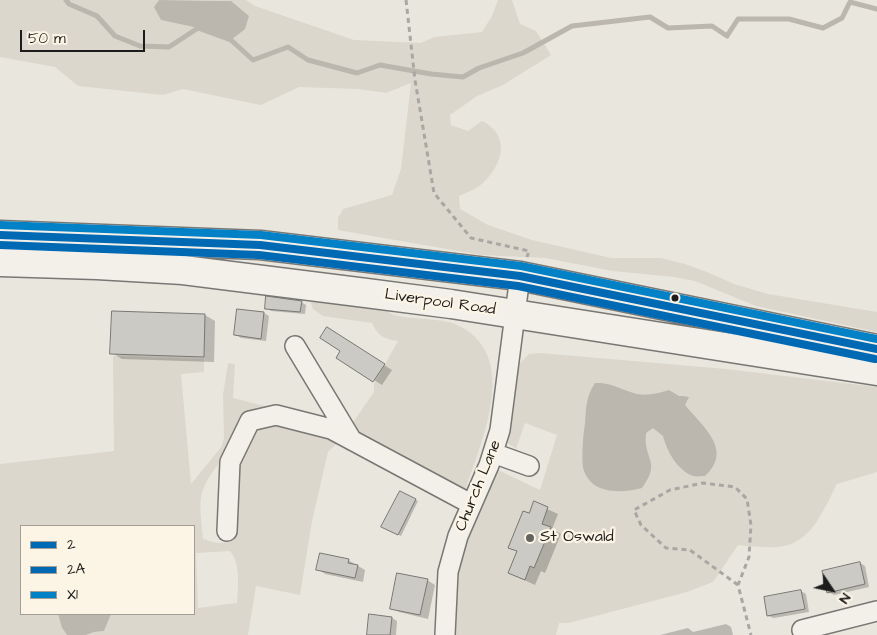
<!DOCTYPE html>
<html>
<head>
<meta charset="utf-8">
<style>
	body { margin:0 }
	#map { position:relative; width:877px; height:635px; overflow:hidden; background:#e9e6de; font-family:"Architects Daughter",sans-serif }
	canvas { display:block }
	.legend { position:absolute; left:20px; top:525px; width:175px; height:90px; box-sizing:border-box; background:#fcf5e5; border:1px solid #a29e95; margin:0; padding:6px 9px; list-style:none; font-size:15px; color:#1c1c1c }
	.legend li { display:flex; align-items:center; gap:10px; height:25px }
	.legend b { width:25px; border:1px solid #a29e95 }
	.north { position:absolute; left:807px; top:565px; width:50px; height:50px; -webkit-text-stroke:4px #fcf5e5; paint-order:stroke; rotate:124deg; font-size:14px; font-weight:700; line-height:20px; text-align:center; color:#1c1c1c }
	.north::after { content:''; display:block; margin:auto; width:18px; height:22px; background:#1c1c1c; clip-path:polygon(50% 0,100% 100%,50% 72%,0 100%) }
	.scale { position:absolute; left:20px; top:30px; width:125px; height:22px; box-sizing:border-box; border:2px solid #1c1c1c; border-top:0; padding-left:6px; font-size:15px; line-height:18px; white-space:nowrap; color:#1c1c1c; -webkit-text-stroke:4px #fcf5e5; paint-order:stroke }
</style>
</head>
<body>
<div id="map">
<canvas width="877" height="635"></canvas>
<ul class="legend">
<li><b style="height:6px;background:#0069b4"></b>2</li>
<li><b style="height:6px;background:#0069b4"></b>2A</li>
<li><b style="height:6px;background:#0281c7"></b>X1</li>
</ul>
<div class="north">N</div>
<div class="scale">50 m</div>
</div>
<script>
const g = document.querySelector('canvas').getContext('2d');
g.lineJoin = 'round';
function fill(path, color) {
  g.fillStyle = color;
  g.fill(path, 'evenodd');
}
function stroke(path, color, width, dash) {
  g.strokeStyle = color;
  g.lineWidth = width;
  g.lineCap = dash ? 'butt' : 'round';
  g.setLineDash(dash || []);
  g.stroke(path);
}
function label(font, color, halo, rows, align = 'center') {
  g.font = font + ' "Architects Daughter",sans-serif';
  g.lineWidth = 4.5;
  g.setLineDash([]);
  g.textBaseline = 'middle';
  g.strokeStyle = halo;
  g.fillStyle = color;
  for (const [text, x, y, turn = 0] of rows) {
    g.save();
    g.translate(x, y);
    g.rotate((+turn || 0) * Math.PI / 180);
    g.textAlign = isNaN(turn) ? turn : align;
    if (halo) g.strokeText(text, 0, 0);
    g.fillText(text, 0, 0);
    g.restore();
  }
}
fill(new Path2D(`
	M0 0H159L155 7 161 20 198 28 231 1 200 0H246L255 6 354 40 421 43 434 37 482 32 492 16 498 0H512L520 24 536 31 551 55 503 85 477 96 450 115 451 125 468 131 482 121C509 134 504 161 486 180 479 188 468 192 459 196L460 209 488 225 532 240 611 258H661L685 264 707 272 734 284 768 294 877 312V332L756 306 695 281 674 277 613 271 545 258 481 255 338 230V218L343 209 392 195 401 169 411 83 386 93 358 89 299 87 261 105 183 89 163 95 78 86 55 67 0 57Z
	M310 300C329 301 357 301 374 305 383 307 390 315 398 316 413 319 444 319 455 324 522 353 482 439 466 488L462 490 454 489 349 428 374 392V384L398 341C384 339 378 336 372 323L323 316 313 309Z
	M540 353 726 369 877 387V472L837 484C823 510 812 544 778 547 765 548 751 546 738 545L713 582 687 592 569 623H559L556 635H456L457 562 498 470 540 490 557 435 525 423 516 449 508 443 511 408 520 363 529 354Z
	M113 356 204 359V372L181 374 191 484 222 446 224 438 223 395 228 363 235 364 233 398 295 414 269 410C249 430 206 469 201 497 199 510 202 526 203 539 214 543 222 545 233 540L234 509 240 462 254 429 281 420 339 441 328 452 312 521 300 595 256 586 248 635H86L94 632 104 631 111 614H194V526H21V614H58L62 628 67 635H0V464L114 451ZM230 551C241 563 238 588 237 603L198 608 196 553Z`), '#dbd7cc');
fill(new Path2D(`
	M159 0 231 1 249 16 245 29 231 40 198 28 161 20 154 7Z
	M595 383C611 382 622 390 637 394 648 396 659 393 669 390L679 396H683L689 397 685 405C702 426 734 450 705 476 702 476 697 477 693 476 677 470 667 451 663 436L653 428 646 433C643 461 662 460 642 488 622 493 593 495 584 471 581 463 583 434 585 424 586 409 586 396 595 383Z
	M58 614H111L104 631 94 632 86 635H67L62 628Z`), '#bbb6ae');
fill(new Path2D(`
	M301 302 306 305 305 314 271 311 266 308Z
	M239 310 264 313 269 316 266 341 241 338 236 335Z
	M205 315 215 321 214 362 122 359 112 353Z
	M335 334 392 370 382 385 337 357 342 351Z
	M400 493 418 501 401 536 383 527Z
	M534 503 558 514 552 529 561 534 545 573 541 571 535 585 509 573 518 552 510 547 530 515Z
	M348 560 365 570 363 582 325 574 318 569Z
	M860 563 865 566 869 587 834 595 828 592Z
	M427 580 435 585 428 619 399 612 391 608Z
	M801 591 806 594 809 612 774 618 768 616Z
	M370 615 392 618 397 621 396 635H368Z
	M726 624 731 627 733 635H660L688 628 693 632Z`), '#0003');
stroke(new Path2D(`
	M66 0 69 4 97 16 115 36 140 46 169 47 198 28 231 40 253 60 288 47 308 60 357 73 380 65 431 74 463 77 479 68 523 53 572 26 650 17 668 28 712 26 727 36 738 19H789L823 28 842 18 850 2 877 9`), '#bbb6ae', 5);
const building = new Path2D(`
	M266 296 302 301 300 312 265 309Z
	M237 309 264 312 261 339 234 335Z
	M112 311 205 314 204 357 110 354Z
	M327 327 385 364 373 382 336 358 340 351 320 338Z
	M400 491 416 499 398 535 381 527Z
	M534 501 548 507 542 524 551 527 534 568 530 566 525 580 508 573 517 551 508 548 523 511 529 513Z
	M320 553 349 559 348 563 358 565 355 578 316 570Z
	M860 562 865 584 827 593 822 571Z
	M397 573 428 579 420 615 390 609Z
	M801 590 805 609 767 616 764 597Z
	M369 614 392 617 390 635H367Z`);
fill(building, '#cccac4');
stroke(building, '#787773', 1);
const minor = new Path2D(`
	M295 346 351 439
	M493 453 529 466
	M227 531 230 462 250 421 276 415 331 429 471 504
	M802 630 877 611
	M445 635 448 572 458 536 489 465 500 430 520 276`);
const highway = new Path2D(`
	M0 235 260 245 520 276 877 349
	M0 262 97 265 183 270 366 293 451 304 877 371`);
stroke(minor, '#787773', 22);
stroke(highway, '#787773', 31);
stroke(new Path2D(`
	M406 0 415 80 434 193 471 238 529 251 527 257
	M738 585 690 550 666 548 641 525 634 510 670 490 703 483 735 487 747 499 751 525 749 557 738 585 751 635`), '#a9a7a3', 3, [5, 4]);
stroke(minor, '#f3f0ea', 19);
stroke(highway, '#f3f0ea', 28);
stroke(new Path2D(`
	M0 235 260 245 520 276 877 349`), '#0069b4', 8);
stroke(new Path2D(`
	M0 245 259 255 518 286 875 359`), '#0069b4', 8);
stroke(new Path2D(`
	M0 225 261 235 521 266 877 339`), '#0281c7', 8);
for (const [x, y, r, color] of [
	[675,298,4.5,"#1c1c1c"],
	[530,538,5,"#646360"]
]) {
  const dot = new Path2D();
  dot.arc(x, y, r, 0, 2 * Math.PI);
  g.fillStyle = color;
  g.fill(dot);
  stroke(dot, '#fcf5e5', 2);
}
label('16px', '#1c1c1c', '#fcf5e5', [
	["Liverpool Road",440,303,8],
	["Church Lane",479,486,-68]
]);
label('16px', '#1c1c1c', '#fcf5e5', [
	["St Oswald",540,538]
], 'left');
</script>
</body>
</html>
